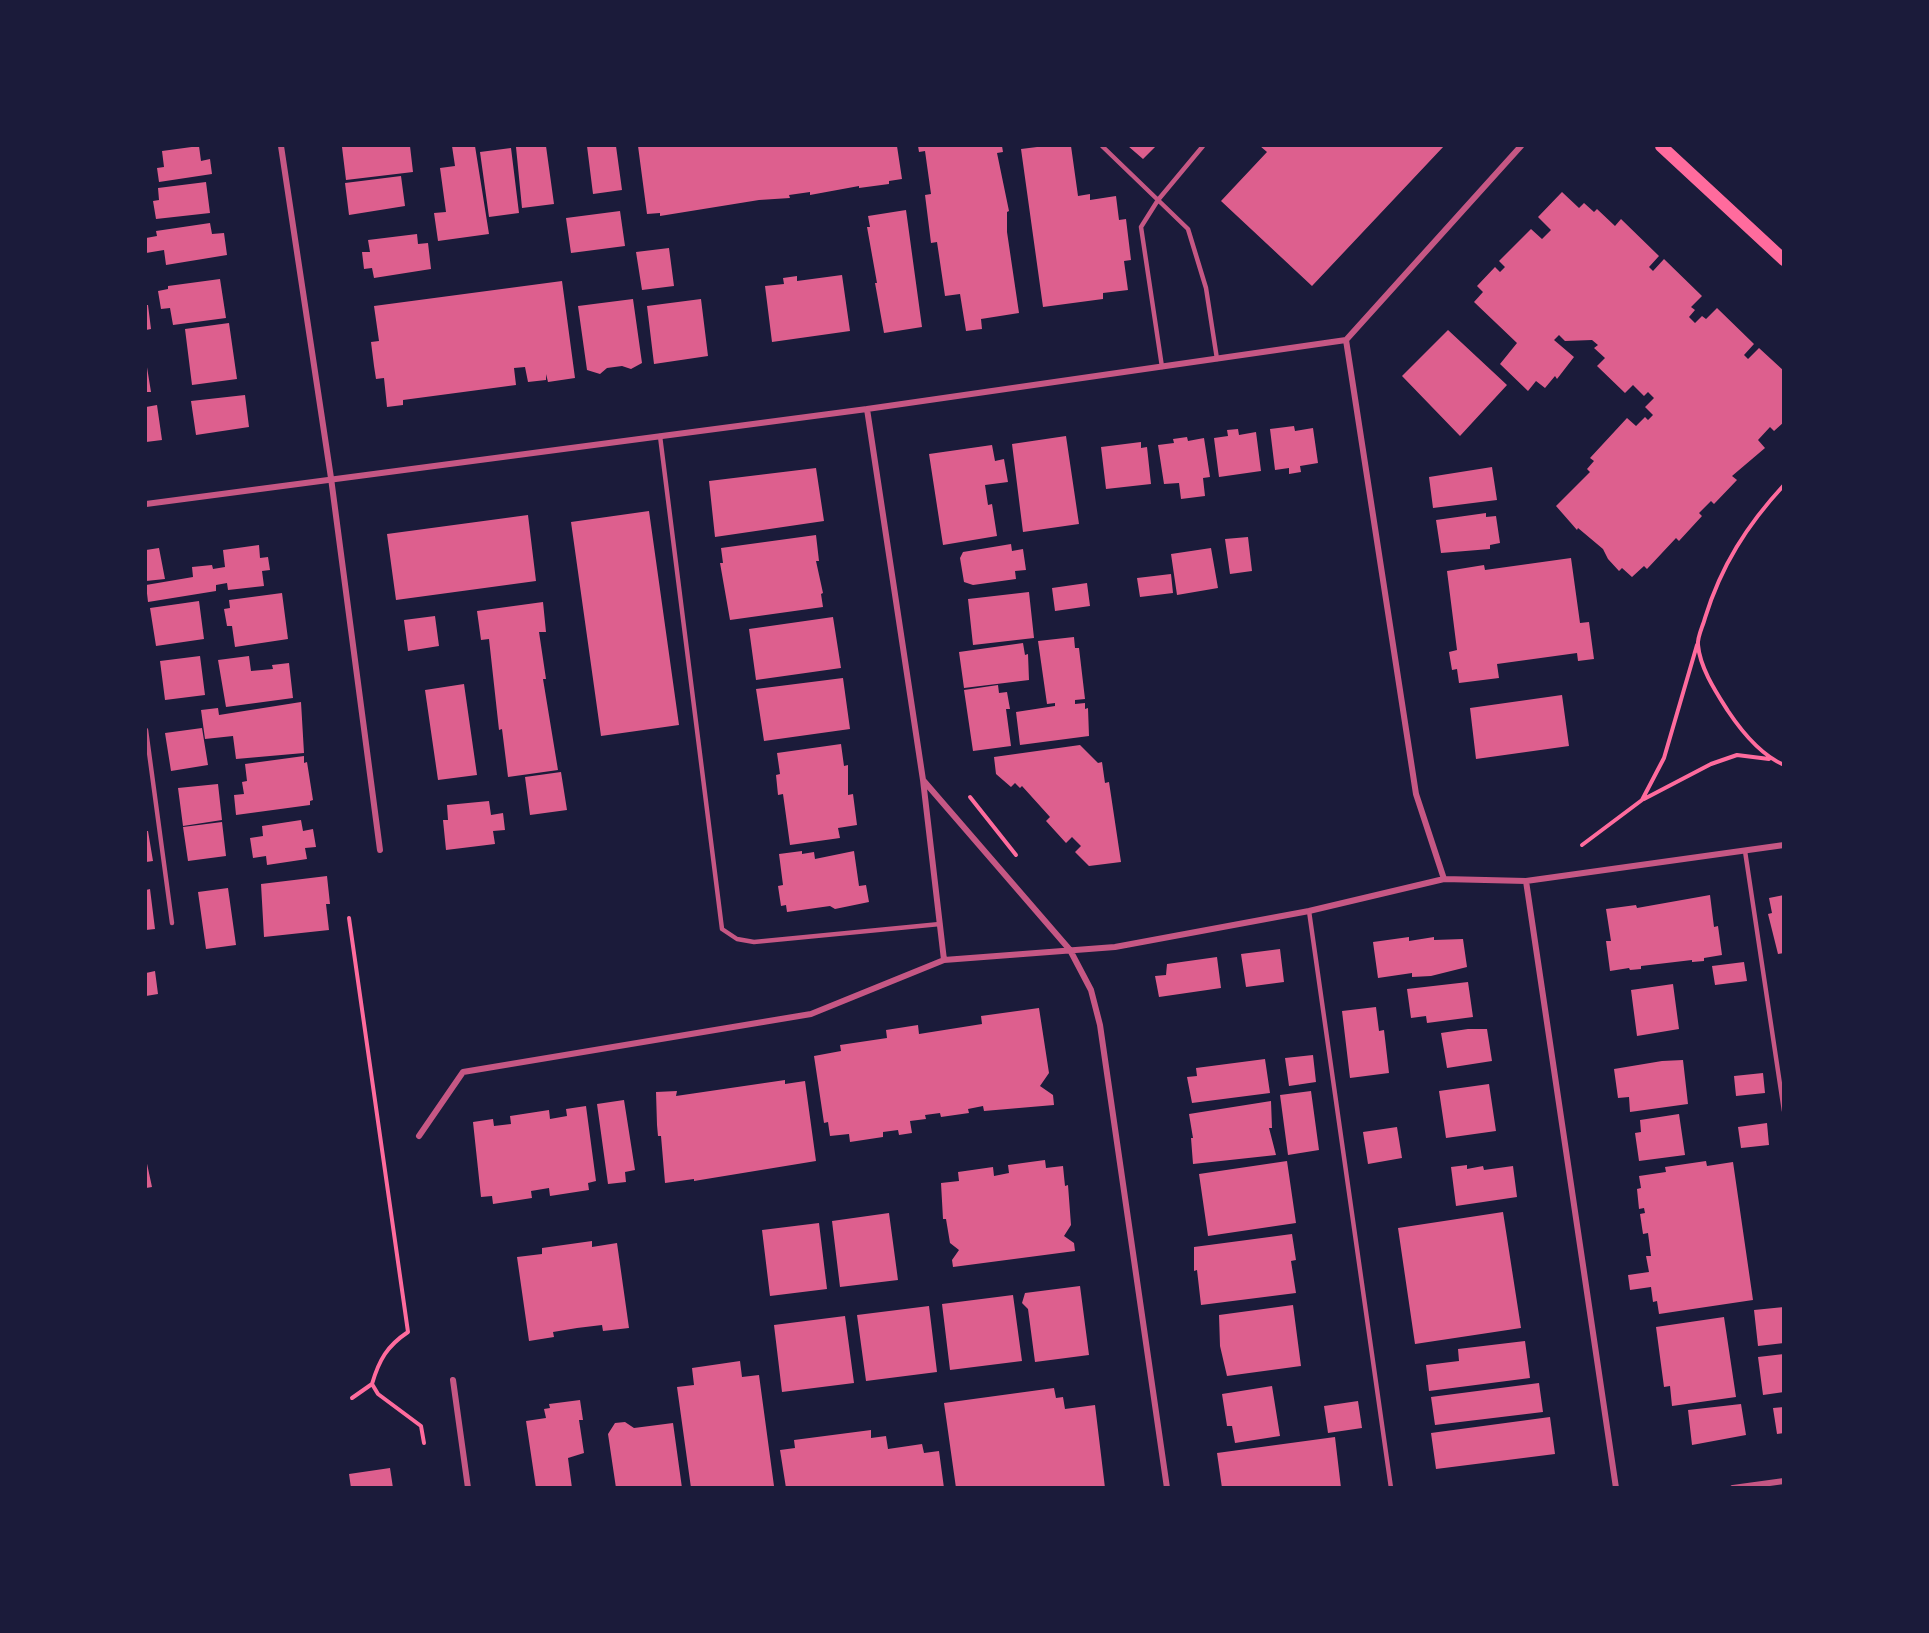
<!DOCTYPE html>
<html>
<head>
<meta charset="utf-8">
<style>
	body { margin:0 }
	#map { position:relative; width:1929px; height:1633px; overflow:hidden; background:#1b1b3a; font-family:"DejaVu Sans",sans-serif }
	canvas { display:block }
	.frame { position:absolute; inset:0; border:147px solid #1b1b3a; pointer-events:none }
</style>
</head>
<body>
<div id="map">
<canvas width="1929" height="1633"></canvas>
<div class="frame"></div>
</div>
<script>
const g = document.querySelector('canvas').getContext('2d');
g.lineJoin = 'round';
function fill(path, color) {
  g.fillStyle = color;
  g.fill(path, 'evenodd');
}
function stroke(path, color, width, dash) {
  g.strokeStyle = color;
  g.lineWidth = width;
  g.lineCap = dash ? 'butt' : 'round';
  g.setLineDash(dash || []);
  g.stroke(path);
}
fill(new Path2D(`
	M199 146 201 161 210 159 212 174 159 182 157 168 164 167 162 151Z
	M354 146H410L413 172 346 180 342 147Z
	M452 146H475L489 234 438 241 434 213 446 212 440 168 455 166Z
	M523 146H546L554 204 522 208 516 147Z
	M587 146H616L622 190 593 194Z
	M638 146H897L902 179 889 181V184L859 188V186L810 195V192L789 195 790 198 759 200 660 216V213L647 214Z
	M918 146H1002L1003 152 997 153 1009 211 1007 212V232L1019 313 981 319 982 329 966 331 960 294 945 296 937 242 931 243 925 195 931 194 925 151 919 152Z
	M1045 146H1071L1078 196 1090 194V200L1116 196 1119 220 1126 219 1131 260 1124 261 1128 290 1103 293V299L1043 307 1021 149Z
	M1128 146H1156L1143 159Z
	M1260 146H1444L1312 286 1221 201 1267 152Z
	M511 148 519 213 489 217 480 152Z
	M401 176 405 206 349 215 345 183Z
	M206 182 210 213 156 219 153 201 159 200 158 188Z
	M1562 192 1579 208 1584 203 1594 212 1597 209 1615 226 1621 219 1659 256 1649 267 1653 271 1664 259 1702 296 1691 307 1695 310 1689 317 1695 323 1702 316 1706 319 1717 308 1754 344 1744 355 1748 359 1759 348 1784 371V422L1774 431 1770 427 1758 440 1765 448 1732 476 1737 480 1714 504 1711 501 1699 513 1702 516 1679 541 1676 538 1647 569 1644 566 1632 577 1622 568 1619 571 1608 559 1603 549 1578 528 1577 530 1556 506 1590 472 1587 469 1594 461 1590 458 1627 418 1636 426 1645 417 1648 420 1653 415 1645 407 1654 398 1648 392 1644 396 1633 385 1625 393 1597 366 1605 358 1594 348 1598 345 1592 340 1565 341 1559 335 1554 340 1574 357 1557 379 1555 376 1545 388 1536 381 1528 391 1500 364 1517 343 1474 302 1483 292 1477 286 1495 267 1500 272 1505 267 1499 261 1531 229 1542 239 1551 230 1538 217Z
	M906 210 922 327 884 333 875 283H877L867 227H870L868 216Z
	M620 211 625 246 571 253 566 218Z
	M210 223 212 234 224 233 227 255 166 265 164 250 146 253V238L157 236 156 231Z
	M417 234 418 244 428 243 431 269 374 278 372 268 364 269 362 252H370L368 240Z
	M669 248 674 286 642 290 636 252Z
	M842 275 850 331 772 342 765 286 784 284 783 278 797 276V281Z
	M220 279 226 318 173 325 170 308 161 309 158 291 168 289V286Z
	M562 281 575 378 548 382 546 374V380L528 382 525 367 514 368 516 385 403 400V405L387 407 384 378 376 379 374 366 371 342 379 341 374 306Z
	M633 299 642 363 631 369 622 366 607 368 600 374 587 370 578 306Z
	M701 299 708 356 654 364 647 306Z
	M146 305H148L151 329 146 330Z
	M229 323 237 379 192 385 185 329Z
	M1448 330 1507 385 1460 436 1402 376Z
	M146 361 151 392H146Z
	M245 395 249 427 196 435 191 401Z
	M157 405 162 440 146 442V407Z
	M1294 426 1295 431 1313 428 1318 463 1300 466 1301 472 1289 474V468L1275 470 1270 429Z
	M1238 429 1239 435 1256 432 1261 471 1219 477 1214 438 1228 436 1227 430Z
	M1066 436 1079 524 1023 532 1012 444Z
	M1187 437 1188 441 1204 438 1210 477 1203 478 1205 496 1181 499 1179 483 1164 484 1158 445 1174 443 1173 439Z
	M1141 442V448L1147 447 1151 484 1106 489 1101 447Z
	M992 445 995 461 1004 459 1008 482 985 485 988 505 992 504 997 536 943 545 929 454Z
	M1492 467 1497 500 1433 508 1429 477Z
	M816 468 824 521 715 537 709 481Z
	M649 511 679 725 601 736 571 522Z
	M1486 513V517L1496 516 1500 543 1490 545V549L1441 553 1436 520Z
	M528 515 536 581 396 600 387 534Z
	M816 535 819 561H816L823 593 821 594 823 607 730 620 720 563H723L721 548Z
	M1248 537 1252 571 1230 574 1225 539Z
	M1011 544 1012 551 1023 549 1026 570 1015 571 1016 579 973 585 964 582 960 558 963 552Z
	M259 545 260 558 268 557 270 570 262 571 264 586 228 590 227 583 216 585V591L148 602 146 585 193 577 192 567 212 565 213 569 225 567 223 550Z
	M159 548 165 579 146 581V550Z
	M1211 548 1218 588 1177 595 1171 554Z
	M1571 558 1580 623 1589 622 1594 659 1578 661 1577 653 1497 664 1499 678 1459 683 1457 669 1452 670 1449 652 1457 650 1447 571 1484 565 1485 570Z
	M1171 574 1173 593 1140 597 1137 578Z
	M1087 583 1090 606 1055 611 1052 588Z
	M1029 592 1034 638 973 645 968 599Z
	M282 593 288 639 235 647 232 626H227L224 609 230 608 229 600Z
	M199 601 204 639 156 646 150 608Z
	M543 602 546 632H539L546 679H543L558 770 508 777 502 729 499 730 489 639 481 640 477 611Z
	M435 616 439 646 408 651 404 620Z
	M833 617 841 668 756 680 749 629Z
	M1074 637 1075 648H1079L1085 699 1075 700V704L1085 703V709L1088 708 1089 736 1020 745 1016 712 1055 706V703L1047 704 1038 641Z
	M1023 643 1025 655 1028 654 1029 680 964 688 959 652Z
	M200 656 205 695 165 700 160 661Z
	M249 656 251 671 273 669 272 665 289 663 293 698 226 707 218 660Z
	M843 678 850 729 764 741 756 689Z
	M464 684 477 775 438 780 425 690Z
	M998 685 999 693 1007 692 1010 709H1006L1011 746 973 751 964 690Z
	M1562 695 1569 746 1476 759 1470 708Z
	M301 702 304 753 236 759 233 736 205 739 201 710 218 708 219 715Z
	M202 728 208 765 171 771 165 733Z
	M841 744 844 766 848 765V795L853 794 857 825 838 828 840 838 790 845 783 794 778 795 776 775 780 774 777 753Z
	M1080 745 1098 763 1102 762 1105 783 1109 782 1121 862 1089 866 1075 852 1081 846 1072 837 1066 843 1046 821 1050 817 1022 786 1020 788 1015 783 1011 787 996 774 994 757Z
	M304 756V763L307 762 313 800 310 801V805L236 815 234 795 244 794 242 782 247 781 245 764Z
	M561 772 567 810 530 815 525 777Z
	M218 784 222 820 183 826 178 788Z
	M489 801 491 815 503 813 505 830 493 831 495 844 446 850 443 820H448L447 805Z
	M301 820 303 831 313 829 316 847 305 848 307 859 267 865 266 856 253 858 250 838 263 836 262 826Z
	M222 822 226 856 188 861 183 827Z
	M146 831H148L153 861 146 862Z
	M802 851V854L814 852 815 859 854 851 859 886 866 885 869 902 835 909 830 906 787 912 786 905 781 906 778 886 783 885 779 854Z
	M327 876 330 904H326L329 930 264 937 261 884Z
	M228 888 236 945 206 949 198 892Z
	M150 889 155 929 146 930V890Z
	M1710 895 1714 927 1718 926 1722 955 1704 958V961L1692 962V960L1641 966V969L1630 970 1629 968 1610 971 1606 941H1611L1606 909 1636 905 1637 908Z
	M1784 895V953L1778 954 1768 914 1772 913 1769 898Z
	M1409 937V941L1434 937V940L1463 939 1467 967 1431 976 1412 977V973L1378 978 1373 942Z
	M1280 949 1284 982 1246 987 1241 954Z
	M1217 957 1221 988 1159 997 1155 976 1166 975 1167 964Z
	M1744 962 1747 981 1715 985 1712 966Z
	M155 971 158 994 146 996V973Z
	M1468 982 1473 1017 1427 1023 1426 1016 1411 1018 1407 989Z
	M1673 984 1679 1029 1637 1036 1631 990Z
	M1376 1007 1379 1031 1384 1030 1389 1073 1350 1078 1342 1011Z
	M1039 1008 1049 1073 1040 1086 1053 1095 1054 1105 984 1111 983 1106 968 1109 969 1113 941 1117 940 1113 925 1115 926 1119 910 1121 912 1133 899 1135 898 1130 883 1132V1137L850 1142 849 1134 830 1136 828 1122 824 1123 814 1056 841 1051 840 1045 887 1038 886 1030 918 1025 919 1034 982 1024 981 1016Z
	M1468 1029H1487L1492 1061 1447 1068 1441 1033Z
	M1313 1055 1316 1082 1289 1086 1285 1058Z
	M1265 1059 1270 1093 1192 1103 1187 1077 1197 1076 1196 1068Z
	M1683 1060 1688 1104 1630 1112 1629 1097 1618 1098 1614 1069 1662 1061Z
	M1763 1073 1765 1093 1736 1096 1734 1076Z
	M785 1080V1084L805 1081 816 1161 694 1181V1179L665 1183 661 1136H658L657 1125 656 1092 677 1091 676 1096Z
	M1489 1084 1496 1131 1446 1138 1439 1091Z
	M1311 1091 1319 1150 1288 1155 1280 1095Z
	M624 1100 635 1170 625 1172 626 1182 608 1184 597 1104Z
	M1271 1101 1272 1128H1269L1276 1155 1193 1164 1191 1138H1193L1189 1114Z
	M586 1106 596 1181 588 1183 589 1190 550 1196 549 1188 531 1191 532 1198 493 1204 492 1196 481 1197 473 1122 493 1119 494 1126 511 1124 510 1116 549 1110 550 1119 567 1116 566 1109Z
	M1679 1114 1685 1155 1639 1161 1635 1133 1641 1132 1640 1120Z
	M1767 1123 1769 1145 1741 1148 1738 1127Z
	M1397 1127 1402 1158 1368 1164 1363 1132Z
	M146 1159 152 1187 146 1188Z
	M1045 1160 1046 1168 1063 1166 1065 1186 1068 1185 1071 1225 1064 1236 1074 1243 1075 1251 953 1267 952 1260 959 1250 950 1243 946 1219H943L941 1183 959 1181 958 1172 993 1167 994 1176 1009 1173 1008 1165Z
	M1287 1161 1296 1223 1208 1236 1199 1174Z
	M1706 1161 1707 1166 1733 1162 1753 1300 1659 1314 1657 1301 1653 1302 1651 1287 1630 1290 1628 1275 1649 1272 1646 1256H1651L1648 1233 1643 1234 1640 1214 1645 1213 1644 1208 1639 1209 1637 1189 1641 1188 1639 1176 1666 1172 1665 1167Z
	M1467 1165V1169L1483 1166 1484 1170 1513 1166 1517 1197 1456 1206 1451 1167Z
	M1503 1212 1521 1328 1415 1344 1398 1228Z
	M889 1213 898 1280 840 1287 832 1221Z
	M819 1223 827 1289 770 1296 762 1230Z
	M1292 1234 1296 1260 1291 1261 1296 1293 1201 1305 1197 1270 1194 1271V1247Z
	M592 1241V1247L617 1243 629 1328 603 1331 602 1325 577 1328 553 1332 554 1337 529 1341 517 1257 542 1254V1248Z
	M1080 1286 1089 1355 1035 1362 1028 1309 1022 1303 1025 1293Z
	M1013 1295 1022 1361 950 1370 942 1304Z
	M1293 1305 1301 1366 1227 1376 1220 1346 1219 1315Z
	M929 1306 937 1372 866 1381 857 1315Z
	M1784 1307V1343L1758 1346 1754 1310Z
	M845 1316 854 1383 782 1392 774 1325Z
	M1724 1317 1736 1397 1672 1406 1670 1386 1664 1387 1656 1327Z
	M1525 1341 1530 1378 1429 1391 1426 1365 1459 1361 1458 1349Z
	M1784 1354V1392L1763 1395 1758 1357Z
	M740 1361 742 1377 759 1375 774 1486 691 1488 677 1387 694 1385 692 1368Z
	M1539 1383 1543 1412 1435 1425 1431 1397Z
	M1272 1386 1280 1436 1235 1443 1232 1426H1227L1222 1394Z
	M1054 1388 1056 1398 1063 1397 1065 1409 1095 1405 1105 1488H956L944 1403Z
	M580 1400 583 1420H579L584 1453 568 1458 572 1488H536L526 1421 546 1418 544 1409 550 1408 549 1404Z
	M1358 1401 1362 1428 1328 1433 1324 1406Z
	M1741 1404 1746 1435 1692 1445 1688 1410Z
	M1784 1407V1433L1777 1434 1773 1408Z
	M1550 1417 1555 1454 1436 1469 1431 1433Z
	M625 1422 634 1428 673 1423 682 1488H616L608 1434 615 1423Z
	M871 1430V1438L886 1436 888 1449 922 1444 924 1453 939 1451 944 1488H786L780 1450 795 1448 794 1440Z
	M1335 1437 1341 1488H1222L1217 1453Z
	M390 1468 393 1488H351L349 1474Z`), '#dd5f8e');
stroke(new Path2D(`
	M1784 485C1747 525 1721 566 1705 618 1703 626 1697 637 1698 645 1700 668 1716 692 1728 711 1742 732 1761 755 1784 765
	M970 797 1016 855
	M1644 799 1711 764 1737 755 1769 759
	M1582 845 1642 800 1664 758 1697 645
	M349 918 408 1332C387 1346 379 1360 372 1384L378 1394 421 1426 424 1443
	M352 1398 372 1384`), '#ff6b9d', 4);
stroke(new Path2D(`
	M1102 146 1188 229 1206 288 1217 359
	M1162 367 1141 227 1158 200 1203 146
	M660 436 722 929 737 939 754 942 940 924
	M146 730 172 923
	M1745 851 1784 1111
	M1309 911 1391 1488`), '#c65784', 4.5);
stroke(new Path2D(`
	M281 146 331 478 380 850
	M1346 340 1416 794 1444 879
	M867 409 923 780 1070 950 1091 990 1100 1025 1167 1488
	M146 504 867 409 1346 340 1521 146
	M923 780 944 960
	M1526 881 1616 1488
	M419 1136 463 1072 811 1014 944 960 1115 947 1309 911 1444 879 1526 881 1784 845
	M453 1380 468 1488
	M1733 1488 1784 1481`), '#c65784', 6);
stroke(new Path2D(`
	M1661 146 1784 260`), '#ff6b9d', 12);
</script>
</body>
</html>
